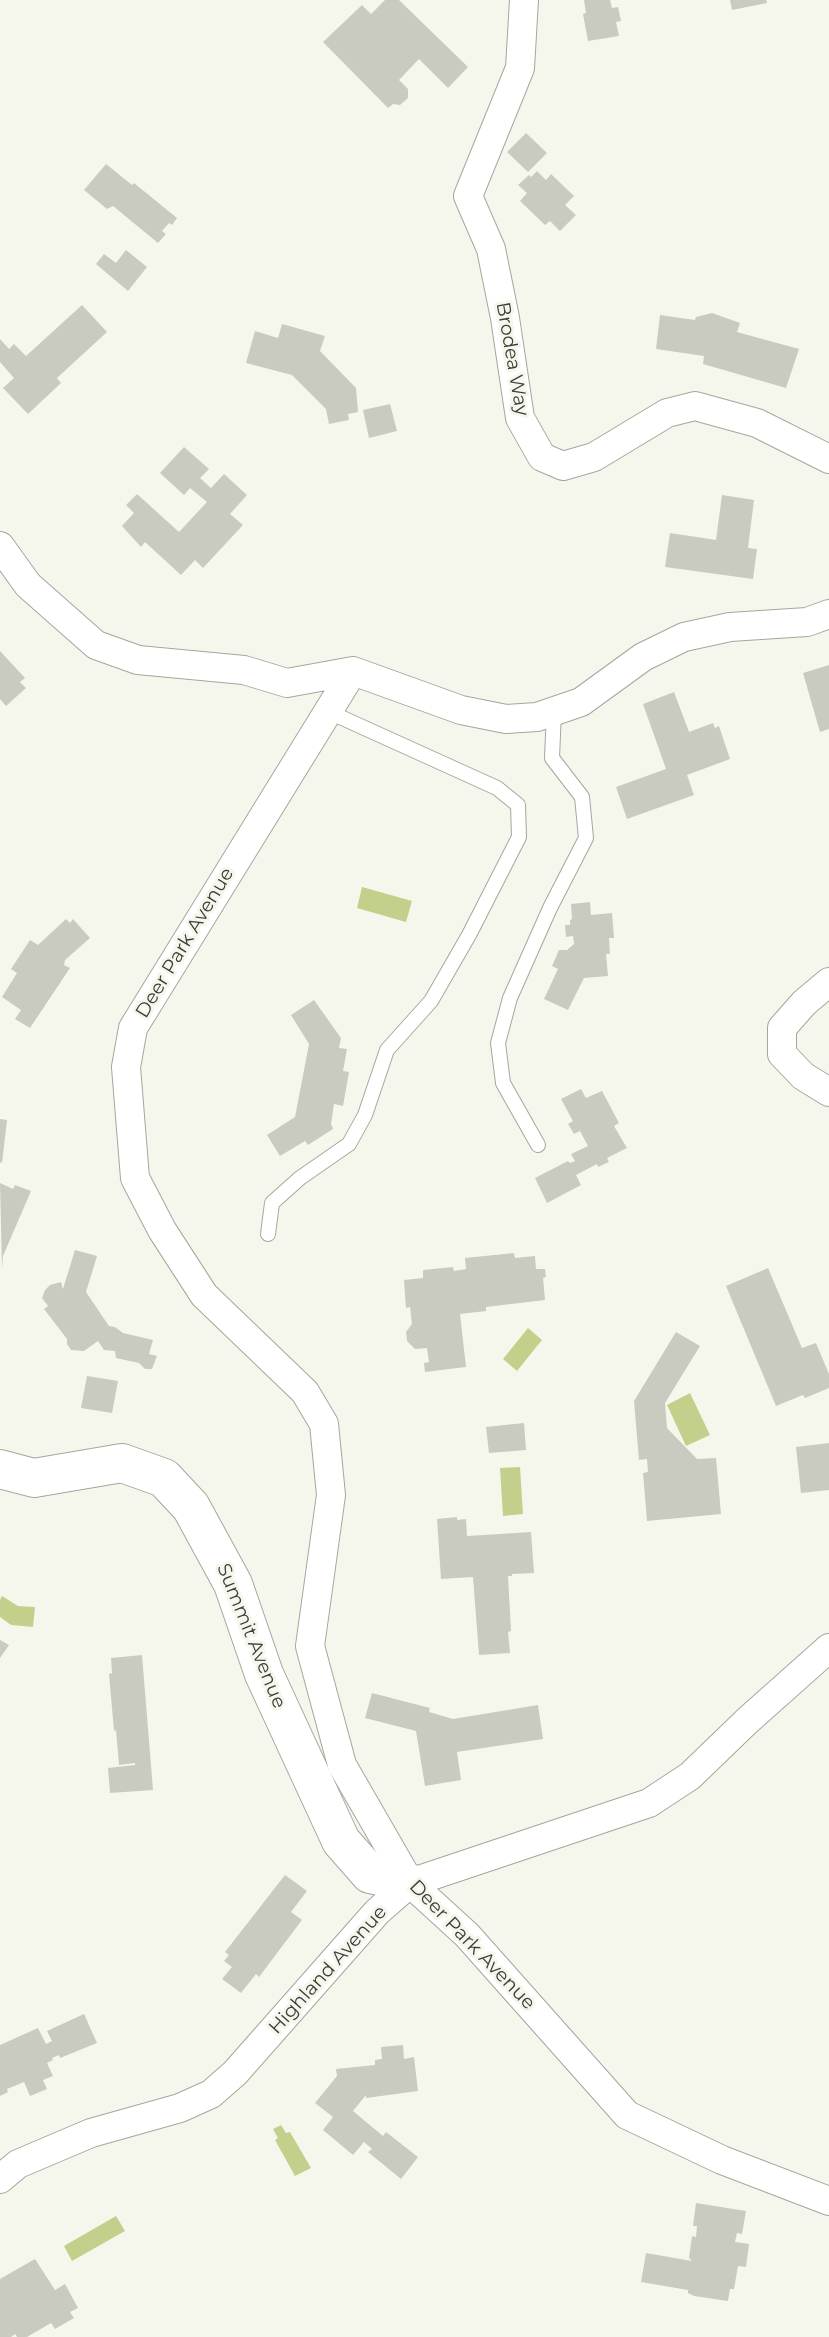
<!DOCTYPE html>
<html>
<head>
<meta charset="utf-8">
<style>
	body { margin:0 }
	canvas { display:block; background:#f5f7ec }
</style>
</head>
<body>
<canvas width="829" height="2337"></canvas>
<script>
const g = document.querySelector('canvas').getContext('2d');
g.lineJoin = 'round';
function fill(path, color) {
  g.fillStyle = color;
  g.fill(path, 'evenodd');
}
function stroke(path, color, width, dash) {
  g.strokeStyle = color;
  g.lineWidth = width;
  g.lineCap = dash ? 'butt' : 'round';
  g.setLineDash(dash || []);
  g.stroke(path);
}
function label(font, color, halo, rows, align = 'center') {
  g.font = font + ' Montserrat,sans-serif';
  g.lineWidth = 6;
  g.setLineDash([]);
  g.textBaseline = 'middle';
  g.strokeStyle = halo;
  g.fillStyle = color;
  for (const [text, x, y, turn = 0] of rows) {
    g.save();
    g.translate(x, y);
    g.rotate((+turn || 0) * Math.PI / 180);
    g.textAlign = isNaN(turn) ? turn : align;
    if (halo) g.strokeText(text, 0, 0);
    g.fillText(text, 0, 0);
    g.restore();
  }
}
fill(new Path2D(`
	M362 887 412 901 406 922 357 908Z
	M528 1328 542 1340 517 1371 503 1359Z
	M690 1393 710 1435 686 1446 667 1405Z
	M520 1467 523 1514 503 1516 500 1468Z
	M2 1596 18 1606 35 1607 33 1627 11 1625 0 1617V1600Z
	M281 2125 286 2133 290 2132 311 2168 295 2176 275 2140 278 2138 273 2129Z
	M116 2216 125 2231 72 2261 64 2246Z`), '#c3d08c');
fill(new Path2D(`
	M385 0H399L468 67 448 88 419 59 399 80 408 89V98L400 105 393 104 388 108 323 42 362 5 371 14Z
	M584 0H610L612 8 618 7 621 21 616 22 619 36 588 41 583 14 586 13Z
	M730 0H766L767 3 732 10Z
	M526 133 547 153 528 172 507 152Z
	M106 164 132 185 134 183 177 218 172 225 169 223 162 231 166 234 158 243 113 206 107 209 84 190Z
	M537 171 546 180 551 174 574 196 565 205 576 215 560 231 550 221 545 225 520 201 527 193 518 185 529 175 531 177Z
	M126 250 147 267 128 291 96 264 104 254 116 263Z
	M82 305 107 332 57 378 61 383 28 414 3 388 14 378 0 362V339L9 349 14 344 26 356Z
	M712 313 740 323 737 332 799 349 786 388 703 364 704 356 656 349 660 315 695 320 696 317Z
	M282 324 325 336 320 351 356 388 358 412 348 414 349 420 329 424 326 409 292 375 246 363 255 331 278 338Z
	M390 404 397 431 369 438 363 410Z
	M184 447 209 469 200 478 211 488 224 474 247 495 230 514 243 525 203 568 195 560 181 575 145 542 141 547 122 526 134 513 126 505 137 494 179 532 207 502 190 488 184 495 160 473Z
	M722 495 754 500 748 548 757 549 753 579 665 567 670 533 716 540Z
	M0 651 25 678 20 682 26 688 6 706 0 699Z
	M829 665V729L820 732 803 673Z
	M674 692 689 732 713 723 715 728 719 726 730 759 687 775 694 795 627 819 616 787 666 769 643 704Z
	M590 902 591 915 612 913 614 938H609L610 954H606L608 976 584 978 568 1010 544 999 558 969 552 966 559 950H567L574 944 573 936 566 937 565 925H570V920L572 919 571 904Z
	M66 919 70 923 73 919 90 938 65 960 64 965 70 968 30 1028 15 1019 21 1010 2 997 17 973 11 969 30 940 38 945Z
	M314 1000 341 1038 339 1048 347 1049 343 1071 349 1072 343 1106 334 1104 331 1124 333 1129 308 1145 305 1141 280 1156 267 1135 295 1117 309 1044 291 1015Z
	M581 1089 586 1098 602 1091 619 1123 614 1126 627 1148 607 1158 609 1162 598 1167 597 1164 576 1175 581 1185 547 1203 535 1178 568 1161 570 1163 575 1161 571 1154 588 1146 580 1131 574 1134 568 1124 573 1121 561 1099Z
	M0 1119 7 1120 2 1163 0 1162Z
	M0 1183 13 1189 15 1185 31 1191 3 1256 2 1269Z
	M75 1250 97 1256 86 1292 109 1326 115 1327 123 1333 153 1340 149 1354 157 1356 152 1369H145L139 1363 116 1358 115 1351 104 1350 98 1341 84 1351 71 1350 67 1344V1339L44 1309 48 1306 42 1298 45 1290 50 1285 61 1282 63 1289Z
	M514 1253 515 1258 535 1256 536 1269H545L546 1277 543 1278 545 1300 486 1307V1311L460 1314 466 1367 425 1372 424 1363 429 1362 427 1348 415 1349 407 1341 406 1332 412 1324 410 1307 406 1308 404 1280 423 1278V1270L453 1267 454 1271 466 1269 465 1258Z
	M768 1268 802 1348 816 1343 829 1374V1388L805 1398 803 1395 776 1406 726 1286Z
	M676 1332 700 1346 665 1403 667 1428 697 1459 716 1458 721 1514 647 1521 643 1473 648 1472 647 1459 639 1460 634 1401Z
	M87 1376 118 1381 112 1413 81 1408Z
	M524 1423 526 1450 489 1453 486 1427Z
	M829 1443V1490L801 1493 796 1447Z
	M457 1517V1520L466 1519 467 1536 531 1532 534 1573 512 1574V1576H508L511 1631 508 1632 510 1653 479 1655 473 1577 441 1579 437 1519Z
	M0 1640 9 1645 0 1658Z
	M142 1655 153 1790 110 1793 108 1768 135 1765V1763L119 1765 116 1730 114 1731 109 1674 112 1673 111 1658Z
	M372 1693 430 1708 429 1712 453 1719 538 1705 543 1739 457 1752 461 1780 425 1786 416 1731 365 1718Z
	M285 1875 307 1891 291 1912 302 1920 259 1977 256 1974 241 1993 222 1979 232 1967 224 1961 229 1955 225 1952Z
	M84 2014 97 2043 60 2058 59 2055 52 2058 53 2060 47 2063 53 2076 43 2080 47 2089 30 2096 24 2082 7 2089 8 2092 0 2096V2045L38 2028 46 2044 52 2041 47 2031Z
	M403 2045 404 2059 414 2057 418 2091 366 2098V2095L353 2111 383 2136 386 2132 418 2157 401 2179 368 2152 372 2149 364 2142 353 2155 323 2130 333 2117 315 2103 337 2076 336 2069 375 2065V2060L382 2059 381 2047Z
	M696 2203 746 2211 742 2234 737 2233 735 2242 749 2244 746 2267 738 2266 734 2289H730L728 2301 694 2296 688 2293V2290L641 2282 646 2253 692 2261 689 2258 692 2236 696 2237 697 2226H693Z
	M35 2259 55 2290 65 2284 78 2308 70 2312 74 2318 55 2329 51 2323 27 2337H17L15 2334 11 2337H0V2279Z`), '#c9cbc1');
const lane = new Path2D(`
	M538 1145 503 1083 498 1043 510 998 550 908 586 838 582 797 552 758 554 711
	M268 1234 272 1203 300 1178 349 1144 365 1115 387 1050 431 1001 469 935 519 837 518 805 497 788 327 711`);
const street = new Path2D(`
	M524 0 520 68 468 196 491 249 505 318 520 418 542 457 563 466 594 457 667 413 695 406 757 423 829 459
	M0 546 28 585 96 645 138 660 244 670 287 683 353 671
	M829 614 807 622 730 627 684 637 643 657 581 702 537 717 506 719 461 710 353 671 133 1028 126 1067 135 1178 162 1230 204 1295 305 1392 324 1424 331 1495 310 1646 342 1765 410 1883 467 1935 627 2115 722 2160 829 2201
	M829 982 804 1003 782 1028V1054L803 1076 829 1092
	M0 2179 18 2164 91 2133 180 2108 211 2094 235 2073 377 1912 410 1883 649 1803 690 1776 747 1721 829 1648`);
const secondary = new Path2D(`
	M0 1469 34 1478 122 1463 164 1478 191 1507 233 1584 264 1674 341 1841 370 1874 410 1883`);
stroke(lane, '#a5a79d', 16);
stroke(street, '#a5a79d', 30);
stroke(secondary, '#a5a79d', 40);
stroke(lane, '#fff', 14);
stroke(street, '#fff', 28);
stroke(secondary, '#fff', 38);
label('19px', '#3c3d39', '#f5f7ec', [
	["Brodea Way",512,359,80],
	["Deer Park Avenue",185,943,-59],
	["Summit Avenue",251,1636,68],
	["Deer Park Avenue",472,1945,46],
	["Highland Avenue",328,1970,-48]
]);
</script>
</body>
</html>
